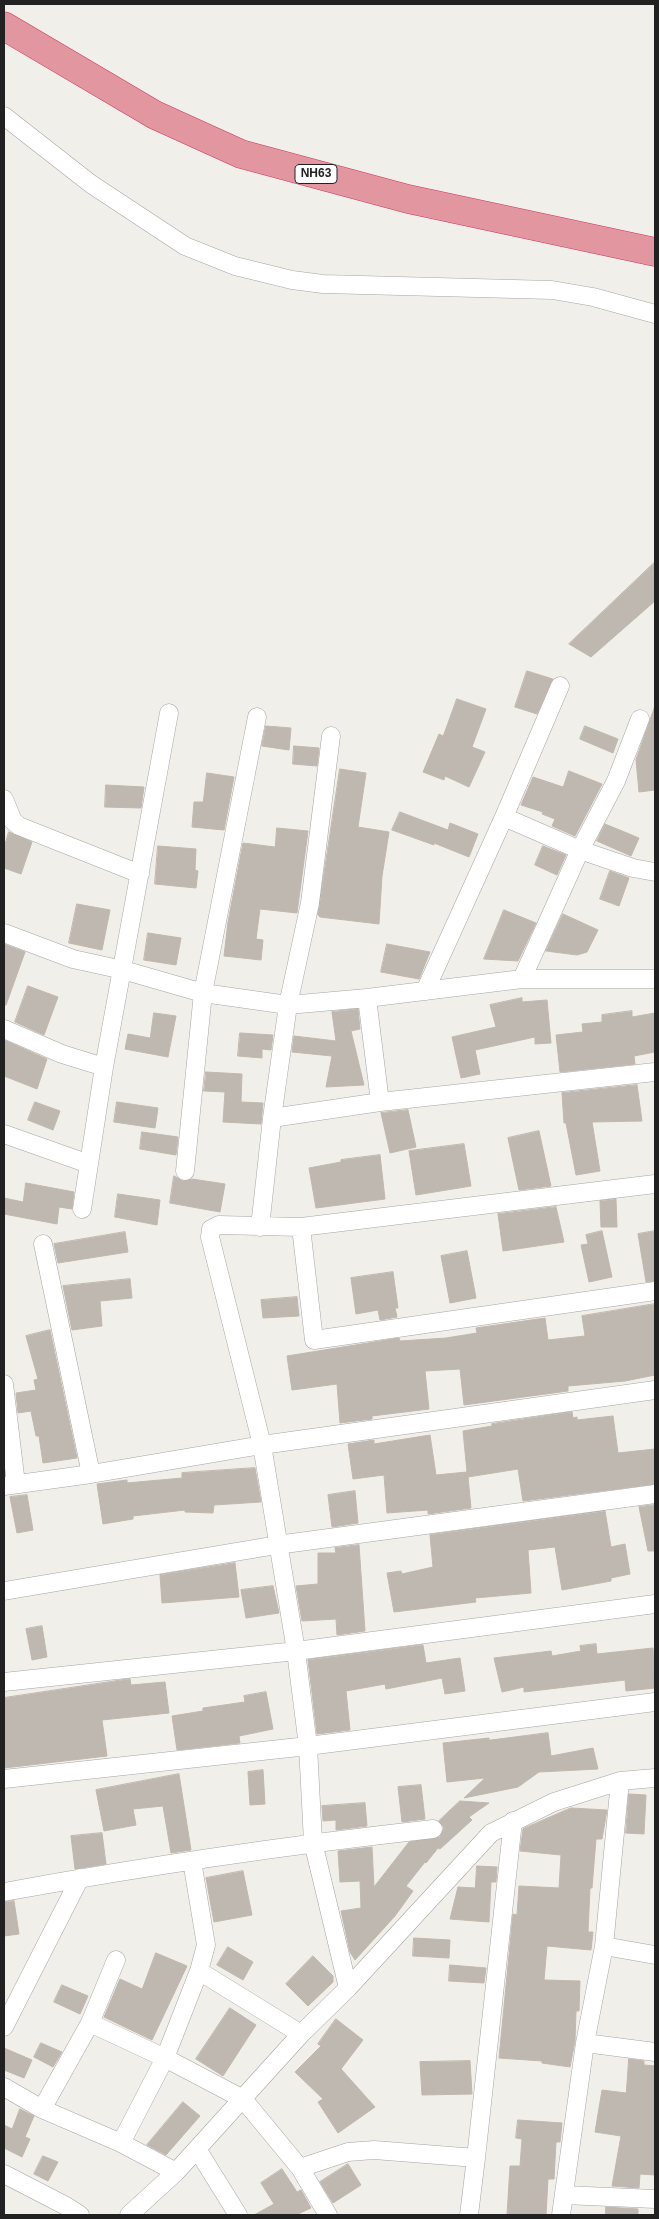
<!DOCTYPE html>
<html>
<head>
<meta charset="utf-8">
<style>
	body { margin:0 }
	#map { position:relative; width:659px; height:2219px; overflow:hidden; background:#f1efe9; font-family:Arial,sans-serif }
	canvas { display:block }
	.frame { position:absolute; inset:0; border:5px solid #212121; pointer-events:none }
</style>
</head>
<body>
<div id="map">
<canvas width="659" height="2219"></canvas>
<div class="frame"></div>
</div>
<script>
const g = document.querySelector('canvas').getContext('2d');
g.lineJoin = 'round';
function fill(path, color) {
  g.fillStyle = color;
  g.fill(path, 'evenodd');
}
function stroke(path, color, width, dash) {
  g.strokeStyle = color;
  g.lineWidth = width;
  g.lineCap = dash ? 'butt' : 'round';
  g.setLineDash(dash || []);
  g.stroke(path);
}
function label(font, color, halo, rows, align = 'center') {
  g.font = font + ' Arial,sans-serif';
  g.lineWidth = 4;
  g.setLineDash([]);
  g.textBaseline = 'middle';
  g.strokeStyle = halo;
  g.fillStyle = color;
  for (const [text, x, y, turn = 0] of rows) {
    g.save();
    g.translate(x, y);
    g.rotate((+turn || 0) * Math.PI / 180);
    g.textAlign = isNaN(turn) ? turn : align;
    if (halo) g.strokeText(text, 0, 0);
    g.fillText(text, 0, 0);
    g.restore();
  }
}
const building = new Path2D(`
	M655 562V601L591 657 569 644Z
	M527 671 553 679 537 714 515 707Z
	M457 699 486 709 472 747 485 752 469 787 445 776 444 780 423 772 439 734 443 736Z
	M655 706V790L639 792 636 760Z
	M266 726 291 728 289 750 262 746Z
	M585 726 618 739 613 753 580 739Z
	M294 746 319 748 317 766 293 764Z
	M340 769 366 773 358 827 389 832 382 876 379 924 320 917 318 915Z
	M569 771 602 784 575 836 552 826 555 819 542 814 543 812 521 805 533 777 563 787Z
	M207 773 234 777 224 830 192 827 194 802H203Z
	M106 785 144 787 141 808 105 807Z
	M400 812 448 830 450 823 478 834 469 857 434 843V845L392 830Z
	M605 824 639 838 631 856 597 841Z
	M277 828 308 831 297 913 260 909 256 939 263 940 261 960 224 956 228 922 243 843 275 847Z
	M9 832 32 842 21 874 4 868V848Z
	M158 846 196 849 195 870 198 871 196 888 155 884Z
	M543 846 566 855 557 875 535 865Z
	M610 871 629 878 619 906 600 899Z
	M77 904 110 910 102 950 69 943Z
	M504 910 536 923 518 961 484 959Z
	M563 914 598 930 587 952 577 955 546 951Z
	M148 933 181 938 176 965 144 960Z
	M4 944 25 952 6 1005H4Z
	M387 944 430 952 419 979 381 972Z
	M28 986 58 997 44 1035 15 1022Z
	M522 998V1002L547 1000 551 1043 535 1044V1037L475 1050 480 1074 461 1078 452 1037 496 1027 490 1005Z
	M358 1009 360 1029 351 1031 364 1085 326 1087 332 1056 292 1052 294 1036 336 1041 332 1012Z
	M632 1011V1017L655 1013V1052L634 1056 635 1064 560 1072 556 1035 583 1032 582 1024 602 1022V1015Z
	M154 1013 176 1016 168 1057 125 1049 128 1034 150 1038Z
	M240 1033 273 1035 271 1050 262 1049V1058L238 1056Z
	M4 1040 47 1059 37 1089 4 1076Z
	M206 1072 242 1074 241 1102 263 1103 261 1124 223 1122 225 1092 204 1091Z
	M637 1085 642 1121 592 1122 600 1171 576 1175 566 1123H564L562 1093Z
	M35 1102 60 1111 53 1130 28 1120Z
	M117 1102 158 1108 155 1128 114 1122Z
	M408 1110 416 1147 390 1153 381 1113Z
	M539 1131 551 1186 519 1190 508 1138Z
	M142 1132 178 1137 176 1155 140 1149Z
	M464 1144 471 1186 416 1195 409 1151Z
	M380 1155 385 1199 316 1208 309 1168 341 1162V1160Z
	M174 1176 183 1181 192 1179 225 1184 220 1212 170 1203Z
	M26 1183 74 1192 72 1209 59 1207 57 1224 4 1214V1198L23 1202Z
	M118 1194 160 1200 157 1225 115 1217Z
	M616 1199 617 1227H601L600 1201Z
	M556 1207 564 1242 503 1251 498 1214Z
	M602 1231 612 1277 589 1282 581 1245 588 1244 586 1235Z
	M655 1231V1281L646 1282 638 1234Z
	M125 1232 128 1252 58 1263 54 1244Z
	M467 1251 476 1298 450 1303 441 1256Z
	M393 1272 398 1308H395L397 1317 380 1320 378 1310 356 1314 351 1278Z
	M130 1279 132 1298 100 1301 102 1326 72 1330 63 1286Z
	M297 1297 299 1316 263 1318 261 1300Z
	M655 1304V1375L625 1381 568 1386V1391L464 1405 460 1369 425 1371 429 1409 372 1416V1419L340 1423 337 1384 292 1390 287 1356 399 1338 400 1341 446 1338 477 1333 476 1328 545 1318 548 1340 585 1336 582 1316Z
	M50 1330 77 1458 43 1463 39 1436H36L31 1411 18 1413 16 1393 36 1390 34 1380 38 1379 26 1336Z
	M572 1412 573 1418 577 1417V1420L613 1416 618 1453 655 1449V1484L523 1501 518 1469 468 1477 471 1508 428 1514V1510L387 1513 384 1475 353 1479 348 1444 374 1440V1444L430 1435 436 1475 467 1472 463 1431 492 1426V1424Z
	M255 1468 261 1502 214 1505 213 1513 185 1512V1510L133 1516V1519L103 1524 97 1484 127 1480V1483L182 1478V1473Z
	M355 1491 358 1523 332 1527 328 1495Z
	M27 1495 33 1530 17 1533 10 1497Z
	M655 1505V1551H648L639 1507Z
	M605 1511 611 1547 625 1544 630 1574 611 1578V1581L562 1590 555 1547 528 1550 531 1593 475 1598 476 1602 394 1612 387 1573 401 1571 402 1574 433 1567 430 1535Z
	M359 1545 365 1631 337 1635 336 1619 302 1621 296 1586 318 1584V1553H336L335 1548Z
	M235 1563 239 1597 162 1603 160 1575Z
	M273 1586 279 1613 246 1618 241 1590Z
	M42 1626 47 1657 32 1660 26 1629Z
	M596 1644 597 1654 653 1648 655 1688 626 1691 625 1680 524 1692V1687L502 1692 494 1658 551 1651 552 1656 581 1651 580 1646Z
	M423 1645 426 1663 460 1658 465 1691 445 1694 442 1678 386 1689 385 1684 346 1691 350 1730 317 1734 308 1660Z
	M130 1679 131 1685 165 1682 169 1713 102 1720 107 1756 4 1768V1698Z
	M266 1692 273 1729 239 1736 240 1743 177 1750 172 1716 203 1711V1708L245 1702 244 1696Z
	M548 1733 551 1756 593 1748 598 1769 539 1772 518 1787 464 1798 485 1778 447 1782 443 1743 489 1738V1740Z
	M263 1770 265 1804 250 1805 248 1772Z
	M179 1774 191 1850 171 1853 163 1806 133 1809 136 1825 104 1831 96 1790Z
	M421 1785 425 1819 402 1822 398 1787Z
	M629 1794 646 1795 644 1834 626 1833Z
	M460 1801 489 1803 469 1817 472 1820 440 1849 438 1848 426 1863 425 1862 406 1886 413 1891 395 1916 355 1960 350 1952 341 1911 361 1908 360 1881 340 1882 338 1851 372 1847 374 1887 409 1842 440 1837 444 1828 439 1821Z
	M365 1803 367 1826 336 1830V1820L323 1821 322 1806Z
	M571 1808 607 1810 602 1839H596L592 1888H590L588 1932H593L591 1950 547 1946 544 1980 580 1981 579 2011H576L575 2041 570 2067 542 2063V2061L499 2058 513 1914 517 1915 519 1886 559 1888 561 1855 520 1851 523 1829Z
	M102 1833 106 1864 75 1869 71 1836Z
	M477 1866 497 1867 496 1882H491L489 1922 450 1919 458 1887 475 1888Z
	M243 1871 252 1915 214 1922 206 1878Z
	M14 1901 19 1934 4 1936V1902Z
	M414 1938 450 1940 449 1958 413 1956Z
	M228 1947 253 1962 243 1980 217 1965Z
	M156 1953 187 1966 152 2040 104 2017 120 1979 142 1989Z
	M313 1956 333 1976V1982L308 2006 286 1984Z
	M450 1965 486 1968 484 1983 449 1981Z
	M62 1985 88 1996 80 2014 54 2002Z
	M230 2008 256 2025 223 2076 196 2059Z
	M336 2019 363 2040 341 2069 375 2107 338 2133 318 2102 323 2099 295 2072 321 2046 318 2044Z
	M41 2043 62 2052 53 2067 34 2057Z
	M4 2048 32 2060 24 2078 4 2070Z
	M629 2059 644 2061V2065L655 2066V2175L640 2174 639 2188 612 2186 621 2136 595 2132 602 2090 626 2093Z
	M470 2061 472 2094 422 2095 420 2062Z
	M183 2102 200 2116 166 2155 147 2145Z
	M20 2109 34 2116 25 2137 30 2139 22 2157 4 2148V2125L12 2129Z
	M518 2120 562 2123 560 2142H556L554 2179H548L546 2215H507L510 2166H520L522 2139 516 2138Z
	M43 2156 58 2162 48 2181 34 2174Z
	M348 2164 361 2185 333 2203 320 2182Z
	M282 2169 297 2192 301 2190 311 2208 296 2215H254L274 2204 261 2183Z
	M606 2207 638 2209V2215H606Z`);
fill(building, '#beb8b1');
stroke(building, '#c2b7ac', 1);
const street = new Path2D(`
	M4 116 91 184 185 246 235 266 292 280 323 284 552 290 593 297 655 314
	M4 799 13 821 19 826 140 874
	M504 817 580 850 633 868 655 872
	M4 933 73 959 123 970 203 993 288 1005 367 998 522 979H655
	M522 979 580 850 616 781 640 719
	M425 991 504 817 560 686
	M367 998 380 1102
	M4 1029 62 1054 104 1067
	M272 1118 380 1102 655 1072
	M4 1134 89 1164
	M185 1171 203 993 257 717
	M82 1209 104 1067 169 713
	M260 1227 272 1118 288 1005 310 903 331 736
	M301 1227 314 1340 655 1291
	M43 1244 91 1474
	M4 1384 16 1484
	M4 1486 91 1474 262 1445 655 1390
	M4 1591 277 1545 655 1494
	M4 1682 296 1651 655 1604
	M4 1779 308 1746 655 1702
	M4 1892C146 1866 289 1845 433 1829
	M604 1946 655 1955
	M199 1971 301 2034
	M348 1988 313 1842 308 1746 296 1651 262 1445 210 1237 211 1229 219 1225 301 1227 655 1184
	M90 2023 165 2058 243 2099 300 2168 328 2215
	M4 2027 80 1878
	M585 2043 655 2052
	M4 2087 42 2109 121 2143 165 2058 199 1971 206 1945 192 1861
	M42 2109 90 2023 116 1960
	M121 2143 176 2172
	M197 2149 238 2215
	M300 2168 348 2152 374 2150 476 2158 513 1821
	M4 2174 66 2206 80 2215
	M564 2195 655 2199
	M129 2215 176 2172 301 2034 348 1988 491 1833 554 1802 620 1781 655 1778
	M469 2215 476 2158
	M561 2215 585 2043 604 1946 620 1781`);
const highway = new Path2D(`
	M4 26 155 115 241 154 408 199 655 252`);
stroke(street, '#a5a5a5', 19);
stroke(highway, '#d03561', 29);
stroke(street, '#fff', 18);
stroke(highway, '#e297a0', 28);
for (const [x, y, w] of [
	[316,174,42]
]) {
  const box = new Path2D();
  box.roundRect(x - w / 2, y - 9.5, w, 19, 4);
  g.fillStyle = '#fff';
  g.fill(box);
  stroke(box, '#212121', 1);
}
label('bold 12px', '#212121', null, [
	["NH63",316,174]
]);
</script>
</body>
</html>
